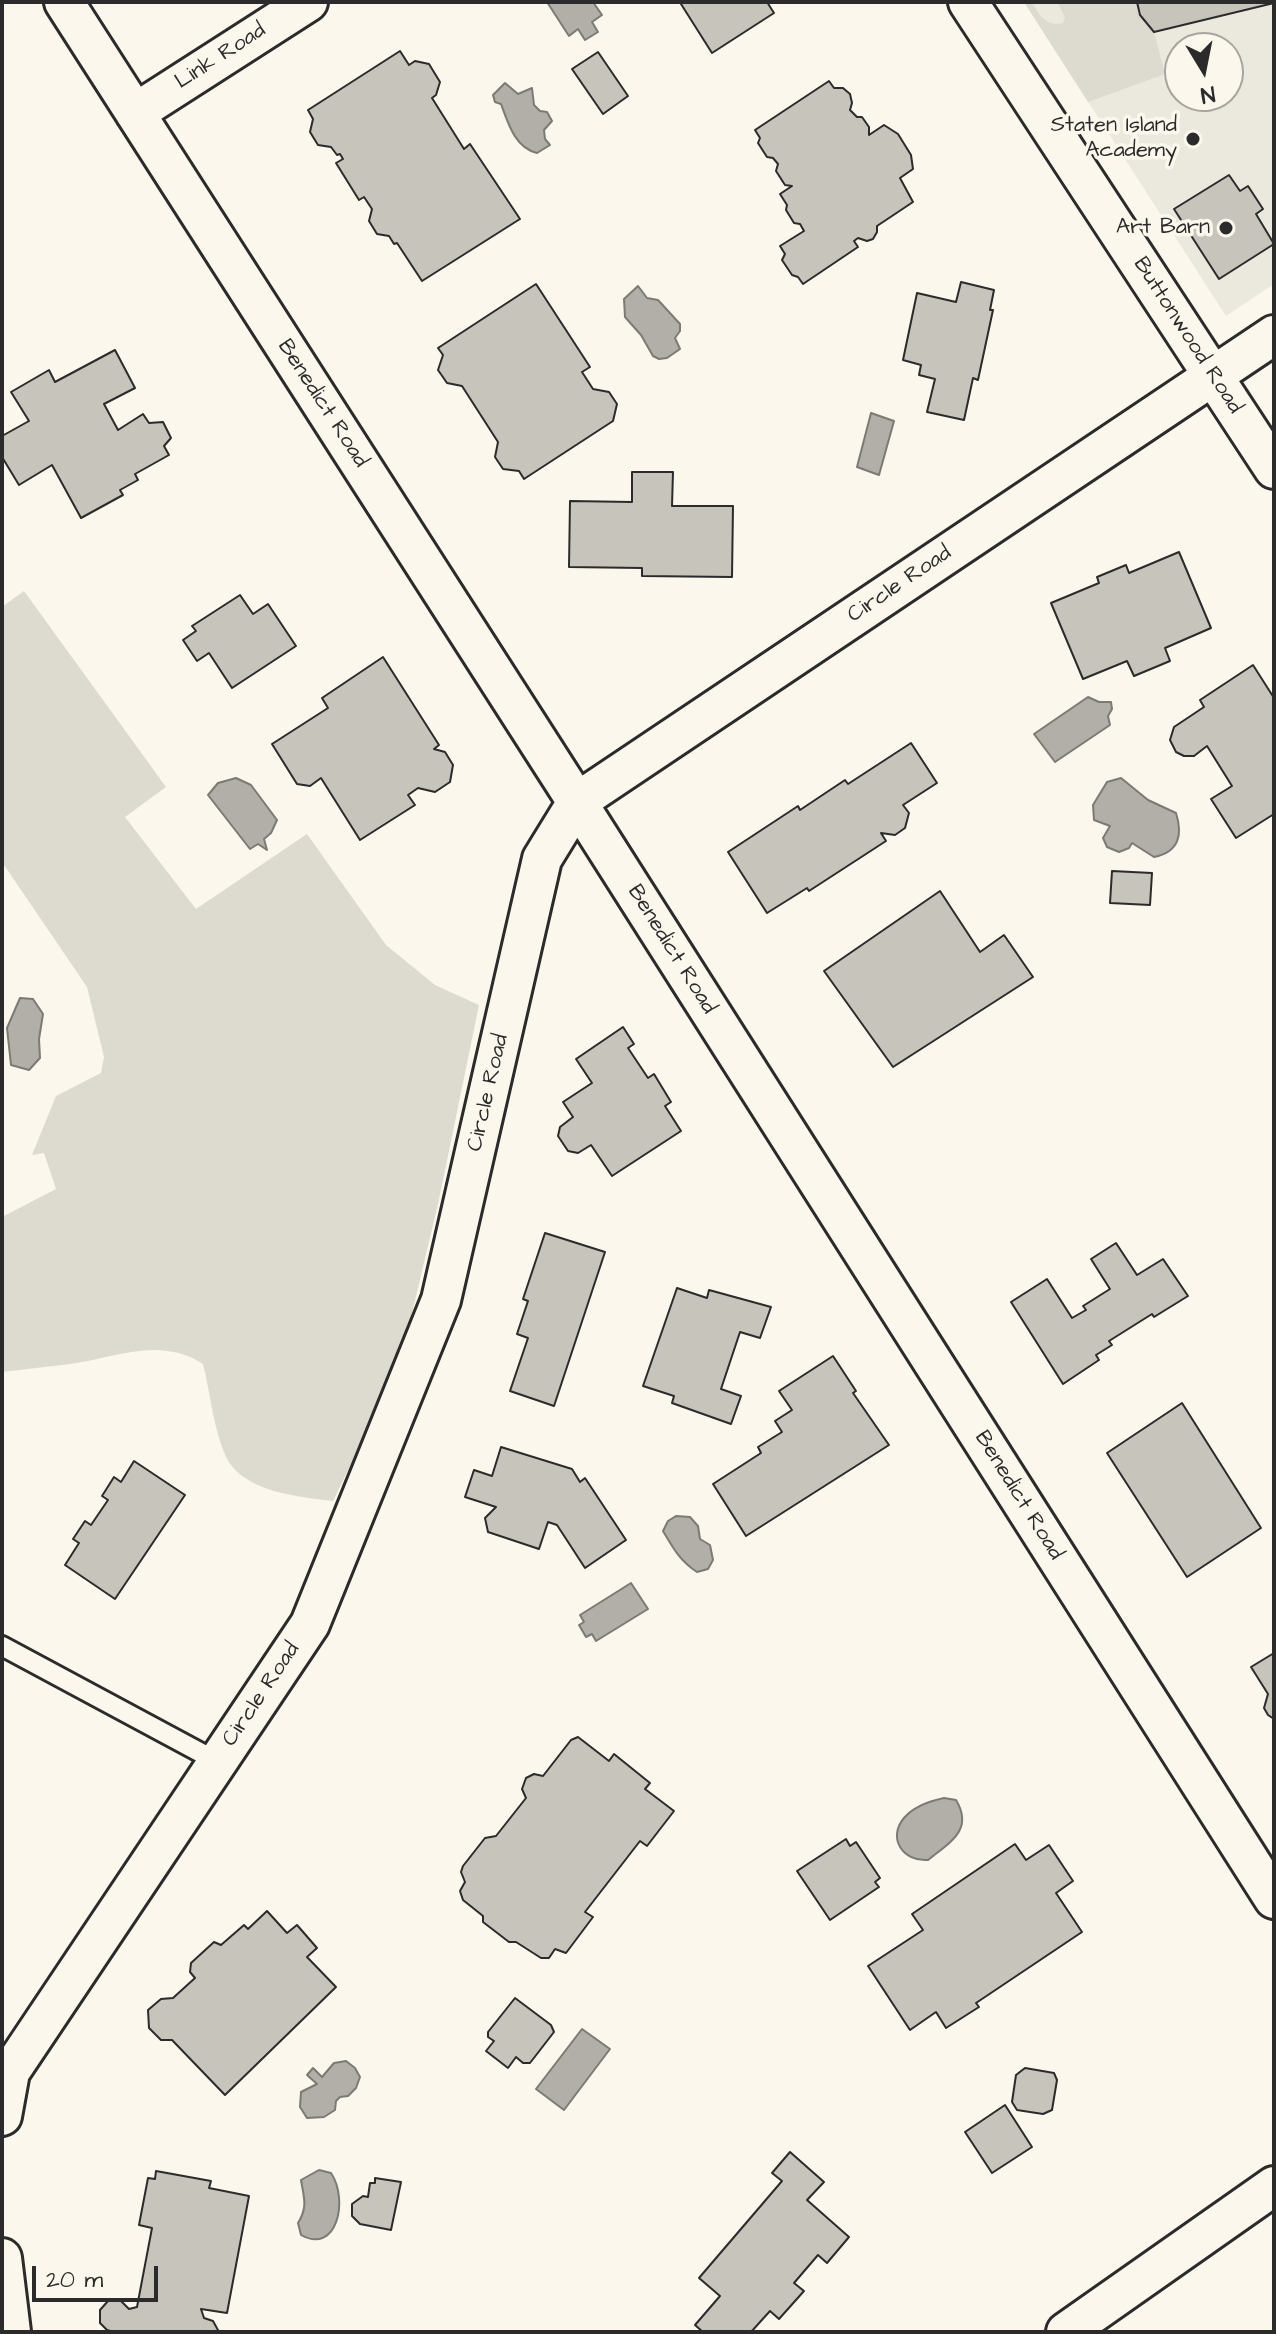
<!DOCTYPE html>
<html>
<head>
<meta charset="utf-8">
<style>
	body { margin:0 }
	#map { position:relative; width:1276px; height:2334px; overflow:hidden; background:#fbf7ec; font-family:"Architects Daughter",sans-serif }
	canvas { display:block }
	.frame { position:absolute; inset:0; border:4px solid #2b2b2b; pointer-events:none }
	.north { position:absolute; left:1164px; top:32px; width:80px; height:80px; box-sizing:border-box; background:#fbf7ec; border:2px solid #a8a59f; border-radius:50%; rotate:170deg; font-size:22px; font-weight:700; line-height:32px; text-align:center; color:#2b2b2b }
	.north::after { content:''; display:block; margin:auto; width:28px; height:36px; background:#2b2b2b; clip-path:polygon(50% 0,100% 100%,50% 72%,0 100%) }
	.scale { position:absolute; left:32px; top:2266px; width:126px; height:36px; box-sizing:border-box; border:4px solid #2b2b2b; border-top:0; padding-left:10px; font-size:24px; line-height:28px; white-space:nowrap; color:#2b2b2b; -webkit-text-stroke:6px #fbf7ec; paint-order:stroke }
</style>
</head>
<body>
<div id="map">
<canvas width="1276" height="2334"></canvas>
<div class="frame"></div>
<div class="north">N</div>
<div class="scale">20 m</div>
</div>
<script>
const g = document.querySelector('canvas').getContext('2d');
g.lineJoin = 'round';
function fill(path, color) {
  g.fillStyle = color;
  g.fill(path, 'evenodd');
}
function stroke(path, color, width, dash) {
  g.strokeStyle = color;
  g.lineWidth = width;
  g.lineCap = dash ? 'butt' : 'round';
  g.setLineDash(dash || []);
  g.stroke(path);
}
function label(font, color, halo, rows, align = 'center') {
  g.font = font + ' "Architects Daughter",sans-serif';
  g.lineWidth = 7;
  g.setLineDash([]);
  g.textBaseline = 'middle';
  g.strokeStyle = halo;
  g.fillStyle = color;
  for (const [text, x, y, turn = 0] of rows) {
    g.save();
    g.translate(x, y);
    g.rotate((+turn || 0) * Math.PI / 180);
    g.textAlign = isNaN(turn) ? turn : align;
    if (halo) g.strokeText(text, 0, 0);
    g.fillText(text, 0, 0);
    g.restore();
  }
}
fill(new Path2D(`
	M1024 2H1274V284L1226 316ZM1180 48H1228V96H1180Z`), '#ebe8de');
fill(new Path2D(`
	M1024 2H1032C1039 15 1046 27 1063 23L1065 17 1057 2H1137L1154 32 1165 74 1088 102Z
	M24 591 166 787 125 817 196 909 307 834 386 945 435 985 479 1005 438 1204 400 1363 333 1501C299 1497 243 1492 226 1457 213 1428 211 1395 203 1364 159 1336 116 1358 70 1364 48 1367 25 1369 2 1372V1217L56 1189 44 1153 32 1155 56 1096 101 1073 104 1057 87 987 2 862V607Z`), '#dddad0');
const water = new Path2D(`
	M547 2H593L602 15 592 22 598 32 585 40 578 29 569 36Z
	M505 83 518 94 532 88 534 105 540 111 547 112 552 121 544 130 545 139 550 145 537 153C515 148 508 123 501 104L495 102 493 95Z
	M638 286 647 298 658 300 680 324V331L675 338 680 349 667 358 659 359 653 356 641 335 625 317 624 299Z
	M871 413 894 421 879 475 857 467Z
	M1088 697 1099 702H1111L1112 709 1108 716 1110 725 1055 762 1034 734Z
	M236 778 251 785 277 820 271 833 264 839 267 850 258 844 250 849 208 795 218 783Z
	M1121 778 1148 800 1176 813C1183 835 1179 852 1154 857L1132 843 1129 848 1119 852 1107 847 1103 838 1110 826 1094 820 1093 805 1107 782Z
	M20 998 33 999 43 1014 39 1039 40 1058 29 1070 11 1065 7 1028Z
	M676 1516 690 1517 698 1526 700 1539 710 1545 713 1560 708 1569 697 1572C680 1561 673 1548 663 1531L668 1521Z
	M631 1583 648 1609 596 1641 592 1634 586 1637 579 1625 584 1622 580 1615Z
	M944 1798 956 1800C974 1830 950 1842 928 1860 903 1862 887 1838 904 1818 914 1806 930 1801 944 1798Z
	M582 2029 610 2049 564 2110 536 2089Z
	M346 2061 355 2068 360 2077 356 2088 348 2096 340 2097 336 2101 335 2110 324 2117 307 2118 300 2107 301 2092 317 2084 307 2075 313 2068 322 2077 334 2063Z
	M319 2170 331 2173C349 2200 337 2255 301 2235L298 2223C308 2207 304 2198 301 2180Z`);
fill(water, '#b1afa7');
stroke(water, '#7b7a75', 2);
const building = new Path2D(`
	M684 2H767L774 13 712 53 681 4Z
	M1137 2H1274V3L1154 32 1140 15Z
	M400 51 409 65 415 61 429 64 440 82 436 95 432 98 464 149 470 144 520 219 422 281 397 243 394 244 389 236 377 234 369 221 372 209 364 197 359 200 336 163 343 159 340 154 337 155 331 147 318 145 310 132 313 119 308 110Z
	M598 52 628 96 603 114 572 69Z
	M829 81 834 88H843L850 94 852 103 850 110 857 117H862L869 127V135L884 125 898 134 911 155 913 169 900 178 913 202 877 226V232L873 239 867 241 858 238 854 241 858 247 803 284 798 277 792 275 782 260 785 254 780 246 804 231 800 224 794 223 786 210 787 205 780 194 792 186 785 185 776 171 778 164 773 158 767 157 758 143 760 138 755 130Z
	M1229 175 1240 191 1248 186 1263 209 1256 214 1274 244 1219 279 1174 209Z
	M961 282 994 290 990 310H993L978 380 973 378 964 420 927 412 935 379 919 375 921 365 903 360 917 293 956 302Z
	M536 284 590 367 582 372 593 389 609 392 617 404 613 421 524 479 519 471 503 469 495 457 498 442 462 386 447 383 438 370 443 355 438 348Z
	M115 350 135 388 104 404 118 430 143 414 149 423 163 422 171 438 164 446 169 455 135 474 138 480 120 490 123 495 81 518 52 465 19 485 2 457V436L29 421 11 392 49 370 55 382Z
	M632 472H673L672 506H733L732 577 642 576V568L569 567 570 501 632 502Z
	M1179 552 1211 628 1165 648 1170 661 1134 676 1127 661 1083 679 1051 603 1099 583 1097 577 1126 565 1129 573Z
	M240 595 253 614 268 604 296 646 232 688 209 653 197 661 183 640 196 631 192 626Z
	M383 657 439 745 434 749 445 752 453 765 450 782 435 792 418 788 408 795 415 805 360 840 321 778 310 786 297 784 272 744 328 708 322 698Z
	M1253 665 1274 698V814L1236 838 1211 799 1232 786 1207 746 1194 756H1184L1176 752 1170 740 1174 727 1204 707 1200 700Z
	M911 743 937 783 903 805 909 813 905 828 895 835 881 833 886 841 809 891 807 888 767 913 728 852 798 806 800 810 845 780 848 784Z
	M1112 871 1152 873 1150 905 1110 903Z
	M940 891 980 952 1004 935 1033 977 893 1067 824 971Z
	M623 1027 634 1044 628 1048 648 1078 654 1074 671 1102 665 1106 681 1131 612 1176 591 1145 578 1153 568 1151 558 1136 560 1127 573 1117 563 1102 592 1083 576 1059Z
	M545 1233 605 1252 554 1406 510 1391 528 1338 517 1334 528 1301 523 1299Z
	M1116 1243 1137 1275 1163 1259 1188 1296 1154 1317 1152 1314 1109 1341 1112 1345 1096 1355 1099 1360 1063 1384 1011 1302 1047 1279 1072 1318 1086 1310 1083 1306 1110 1289 1091 1259Z
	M677 1288 707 1298 709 1290 771 1307 760 1338 740 1332 721 1389 741 1396 731 1424 672 1403 674 1396 643 1386Z
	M833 1356 856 1391 853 1393 889 1445 746 1536 713 1484 761 1453 758 1447 782 1432 775 1421 792 1410 779 1391Z
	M1182 1403 1261 1528 1187 1577 1107 1453Z
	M501 1447 572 1469 580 1482 585 1478 626 1540 585 1568 557 1525 548 1522 539 1549 488 1532 485 1518 496 1507 465 1497 474 1470 492 1476Z
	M134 1461 185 1495 115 1599 65 1565 79 1543 73 1539 85 1521 91 1525 108 1500 102 1496 114 1477 121 1482Z
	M1274 1653V1719L1268 1715 1264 1708 1268 1694 1251 1667Z
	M578 1737 609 1761 614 1754 650 1783 645 1789 674 1811 647 1846 640 1841 585 1912 593 1917 566 1953 555 1949 549 1958H541L516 1942H509L483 1922V1916L463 1900 460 1891 465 1882 461 1872 463 1866 485 1838 496 1836 526 1798 522 1789 526 1778 534 1774 543 1776 571 1740Z
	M846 1839 850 1846 856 1842 880 1878 875 1882 879 1887 830 1920 797 1871Z
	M1015 1844 1026 1860 1049 1845 1073 1881 1056 1893 1082 1932 976 2003 979 2007 946 2028 936 2012 910 2030 868 1966 923 1930 912 1914Z
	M267 1911 287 1933 297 1925 317 1948 307 1957 336 1987 225 2095 172 2040H161L149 2028 148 2010 161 1999 173 1998 195 1978 190 1972 191 1963 214 1942 221 1945 244 1925 248 1929Z
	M515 1998 551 2025 554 2032 530 2063H523L516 2057 508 2068 486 2051 494 2041 488 2037V2032Z
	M1025 2068 1054 2073 1057 2080 1052 2110 1043 2114 1017 2110 1012 2102 1016 2075Z
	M1005 2105 1032 2147 992 2173 965 2132Z
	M790 2152 824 2182 807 2200 849 2237 827 2263 818 2255 794 2283 804 2291 779 2319 770 2311 751 2332H703L695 2325 720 2296 699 2278 782 2181 772 2173Z
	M156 2171 211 2181 209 2188 249 2196 227 2313 201 2309 204 2318 213 2321 219 2332H114L107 2330 100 2323V2310L108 2301H121L129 2309 137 2307 152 2228 139 2225 148 2178 155 2179Z
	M375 2178 401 2182 391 2230 360 2224 352 2216V2204L363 2196 368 2197 370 2183H375Z`);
fill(building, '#c7c4bc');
stroke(building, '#2b2b2b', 2);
const lane = new Path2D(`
	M2 1646 218 1762`);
const street = new Path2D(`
	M64 2 577 802 1274 1899
	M968 2 1274 469
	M135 113 308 2
	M2 2116 10 2072 310 1624 441 1300 542 859 577 802 1274 335
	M2 2258 11 2332
	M1066 2332 1274 2186`);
stroke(lane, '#2b2b2b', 24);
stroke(street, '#2b2b2b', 44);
stroke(lane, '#fbf7ec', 18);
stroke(street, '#fbf7ec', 38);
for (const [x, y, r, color] of [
	[1193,139,8,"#2b2b2b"],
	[1226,228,8,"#2b2b2b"]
]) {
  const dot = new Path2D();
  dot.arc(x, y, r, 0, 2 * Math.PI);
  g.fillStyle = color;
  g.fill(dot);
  stroke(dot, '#fbf7ec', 3);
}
label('22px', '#2b2b2b', '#fbf7ec', [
	["Link Road",221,57,-33],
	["Buttonwood Road",1187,336,57],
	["Benedict Road",322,404,57],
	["Circle Road",900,585,-34],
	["Benedict Road",671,950,58],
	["Circle Road",489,1093,-77],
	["Benedict Road",1018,1496,58],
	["Circle Road",262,1695,-56]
]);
label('22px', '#2b2b2b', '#fbf7ec', [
	["Staten Island",1177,126],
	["Academy",1177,151],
	["Art Barn",1210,228]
], 'right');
</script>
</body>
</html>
